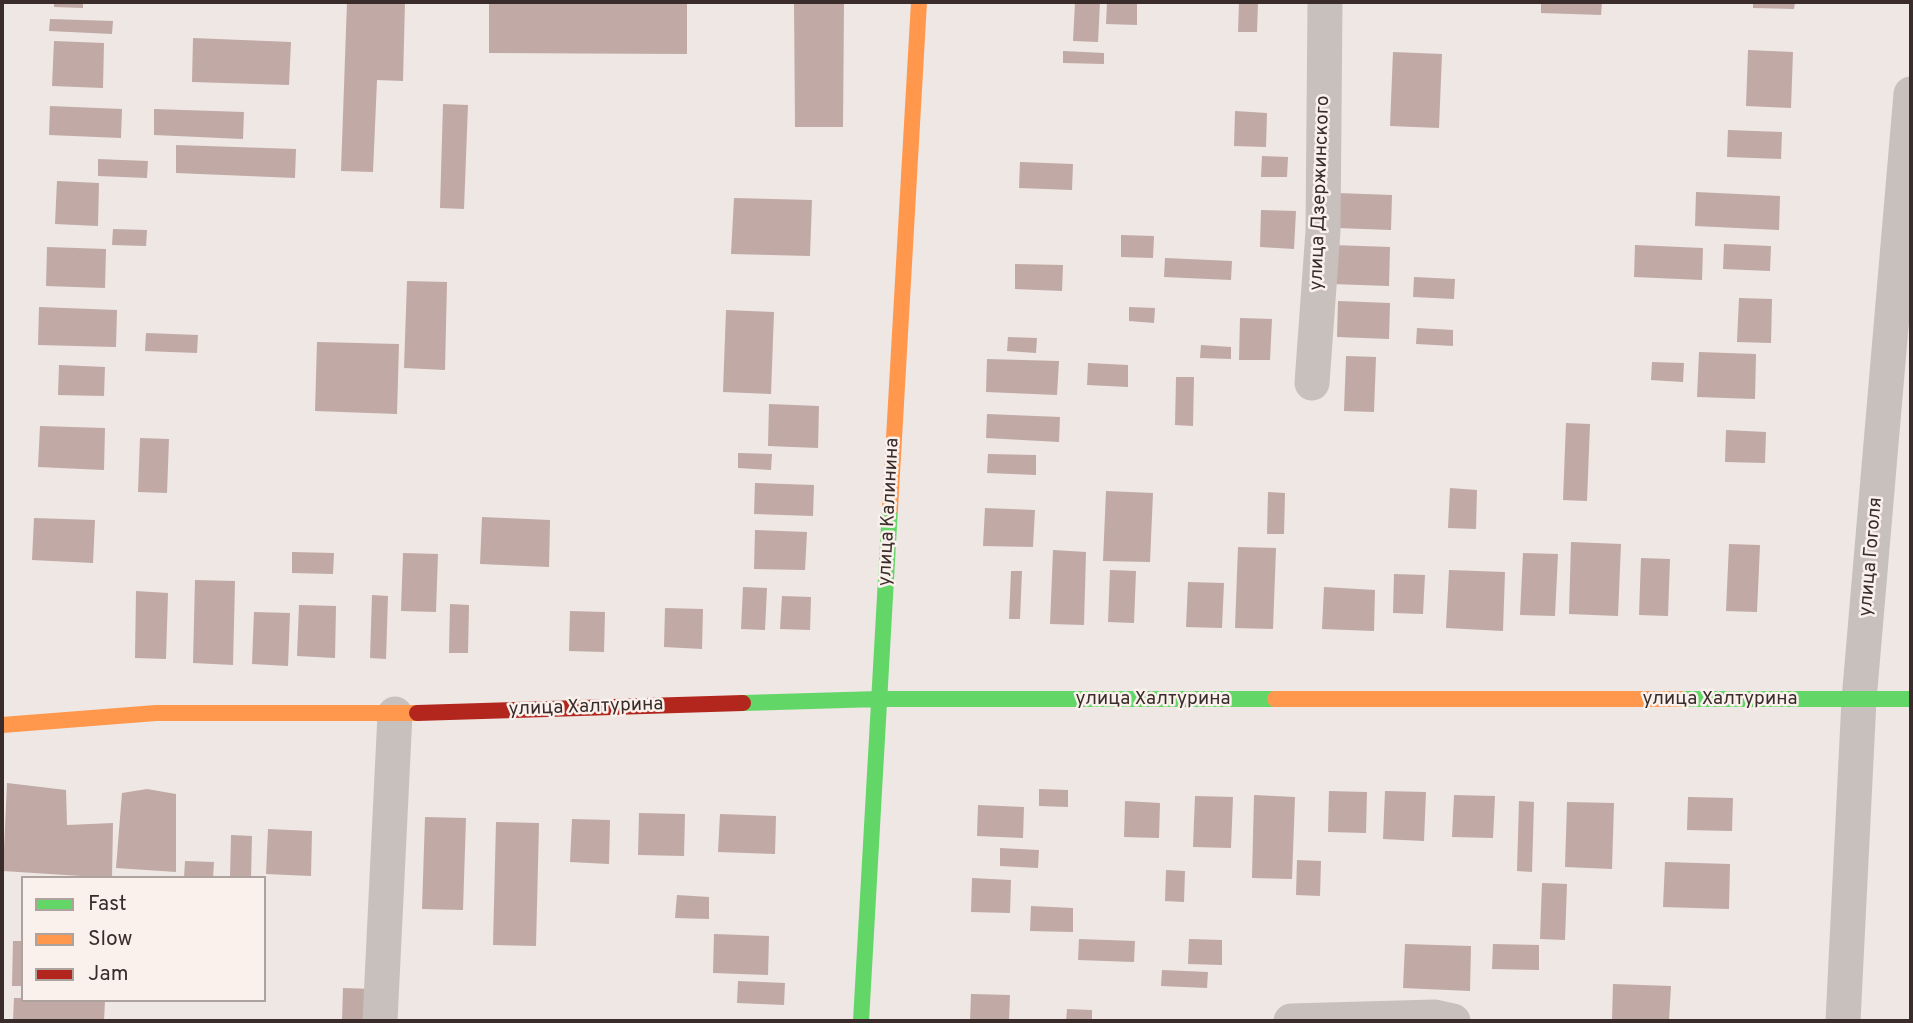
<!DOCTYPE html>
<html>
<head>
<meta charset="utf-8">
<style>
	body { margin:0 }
	#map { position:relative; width:1913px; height:1023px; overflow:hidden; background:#eee7e4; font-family:Overpass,sans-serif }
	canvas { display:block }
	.frame { position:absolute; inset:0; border:4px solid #392c2a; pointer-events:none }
	.legend { position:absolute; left:21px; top:876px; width:245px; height:126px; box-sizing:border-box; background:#faf1ec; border:2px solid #ada29e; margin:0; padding:9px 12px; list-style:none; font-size:21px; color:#392c2a }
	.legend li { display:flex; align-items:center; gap:14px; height:35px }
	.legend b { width:35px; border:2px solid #ada29e }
</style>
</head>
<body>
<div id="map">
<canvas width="1913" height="1023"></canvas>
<div class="frame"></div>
<ul class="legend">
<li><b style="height:9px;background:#63d668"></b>Fast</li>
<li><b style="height:9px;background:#ff974d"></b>Slow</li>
<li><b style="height:9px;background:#b3261e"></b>Jam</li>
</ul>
</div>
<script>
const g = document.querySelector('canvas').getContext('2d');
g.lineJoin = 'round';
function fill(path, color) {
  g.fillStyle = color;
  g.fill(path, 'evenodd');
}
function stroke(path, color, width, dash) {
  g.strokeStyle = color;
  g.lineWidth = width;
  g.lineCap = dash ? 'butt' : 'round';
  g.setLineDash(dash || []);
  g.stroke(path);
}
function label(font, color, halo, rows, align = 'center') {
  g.font = font + ' Overpass,sans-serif';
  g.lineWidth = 5;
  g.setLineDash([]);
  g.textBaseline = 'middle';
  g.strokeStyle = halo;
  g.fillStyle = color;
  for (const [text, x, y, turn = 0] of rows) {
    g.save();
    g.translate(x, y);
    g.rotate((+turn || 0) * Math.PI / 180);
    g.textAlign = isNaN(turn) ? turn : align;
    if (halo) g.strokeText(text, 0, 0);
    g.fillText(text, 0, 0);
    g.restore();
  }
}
fill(new Path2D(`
	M54 2H83V8L54 7Z
	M347 2H405L403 81 377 80 373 172 341 171Z
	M489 2H687V54L489 53Z
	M794 2H844L843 127H795Z
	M1075 2H1100L1098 42 1073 41Z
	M1107 2H1137V25L1106 24Z
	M1239 2H1258L1257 32H1238Z
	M1541 2H1602L1601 15 1541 13Z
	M1753 2H1795L1794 9 1753 8Z
	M50 19 113 21 112 34 49 31Z
	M193 38 291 42 289 85 192 82Z
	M54 41 104 43 103 88 52 86Z
	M1748 50 1793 52 1791 108 1746 106Z
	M1063 51 1104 53V64L1063 63Z
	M1393 52 1442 54 1439 128 1390 126Z
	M443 104 468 105 464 209 440 208Z
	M50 106 122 109 121 138 49 135Z
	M154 109 244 112 243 139 154 135Z
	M1235 111 1267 113 1266 147 1234 146Z
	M1728 130 1782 132 1781 159 1727 157Z
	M176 145 296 149 295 178 176 173Z
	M1262 156 1288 157 1287 177H1261Z
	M98 159 148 161 147 178 98 176Z
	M1020 162 1073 164 1072 190 1019 188Z
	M57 181 99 183 98 226 55 224Z
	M1696 192 1780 196 1779 230 1695 226Z
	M1338 193 1392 195 1391 230 1337 228Z
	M734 198 812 200 810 256 731 254Z
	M1261 210 1296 211 1294 249 1260 247Z
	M113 229 147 230 146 246 112 245Z
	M1121 235 1154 236 1153 258 1121 257Z
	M1724 244 1771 246 1770 271 1723 269Z
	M1333 245 1390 247 1389 286 1331 284Z
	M1635 245 1703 248 1702 280 1634 277Z
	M47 247 106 249 105 288 46 286Z
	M1165 258 1232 261 1231 280 1164 277Z
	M1015 264 1063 265 1062 291 1015 289Z
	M1414 277 1455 279 1454 299 1413 297Z
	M407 281 447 282 445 370 404 368Z
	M1739 298 1772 299 1771 343 1737 342Z
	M1338 301 1390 303 1389 339 1337 337Z
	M39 307 117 310 116 347 38 345Z
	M1129 307 1155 308 1154 323 1129 321Z
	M726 310 774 312 771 394 723 392Z
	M1240 318 1272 319 1270 360H1239Z
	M1417 328 1453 330V346L1416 344Z
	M146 333 198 335 197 353 145 351Z
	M1008 337 1037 338 1036 353 1007 351Z
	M317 342 399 344 397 414 315 411Z
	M1201 345 1231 347V359L1200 358Z
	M1699 352 1756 354 1755 399 1697 397Z
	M1346 356 1376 357 1374 412 1344 411Z
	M987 359 1059 361 1057 395 986 392Z
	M1652 362 1684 363 1683 382 1651 380Z
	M1088 363 1128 365V387L1087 385Z
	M59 365 105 367 104 396 58 395Z
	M1176 377H1194L1193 426 1175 425Z
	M769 404 819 406 818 448 768 446Z
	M987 414 1060 417 1059 442 986 438Z
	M1566 423 1590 424 1587 501 1563 500Z
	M40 426 105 428 104 470 38 467Z
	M1726 430 1766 432 1765 463 1725 462Z
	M140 438 169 439 167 493 138 492Z
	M738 453 772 454 771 470 738 468Z
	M988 454 1036 455V475L987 473Z
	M755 483 814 485 813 516 754 514Z
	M1450 488 1477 490 1476 529 1448 528Z
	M1106 491 1153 493 1150 562 1103 561Z
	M1268 492 1285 493 1284 534H1267Z
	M985 508 1035 510 1033 547 983 546Z
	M482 517 550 520 549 567 480 564Z
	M34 518 95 520 93 563 32 560Z
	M755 530 807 532 805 570 754 569Z
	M1571 542 1621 544 1618 616 1569 614Z
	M1729 544 1760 545 1757 612 1726 611Z
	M1238 547 1276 548 1273 629 1235 628Z
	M1053 550 1086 552 1084 625 1050 624Z
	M292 552 334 553 333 574 292 573Z
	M403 553 438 554 436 612 401 611Z
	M1523 553 1558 554 1555 616 1520 615Z
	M1641 558 1670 559 1668 616 1639 615Z
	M1110 570 1136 571 1134 623 1108 622Z
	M1449 570 1505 572 1503 631 1446 628Z
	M1011 571H1022L1020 619H1009Z
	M1394 574 1425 575 1423 614 1393 613Z
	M195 580 235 581 233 665 193 663Z
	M1188 582 1224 583 1222 628 1186 627Z
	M743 587 767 588 765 630 741 629Z
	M1324 587 1375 590 1374 631 1322 629Z
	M136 591 168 593 166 659 135 658Z
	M372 595 388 596 386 659 370 658Z
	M782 596 811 597 810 630 780 629Z
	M450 604 469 605 468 653H449Z
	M299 605 336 606 335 658 297 656Z
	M665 608 703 609 702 649 664 647Z
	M570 611 605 612 604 652 569 651Z
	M254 612 290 613 288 666 252 664Z
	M7 783 66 790 67 825 113 823 112 878 3 871Z
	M147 789 176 794V872L116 868 122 793Z
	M1039 789 1068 790V807L1039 806Z
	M1329 791 1367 792 1366 833 1328 832Z
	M1385 791 1426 792 1424 841 1383 839Z
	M1254 795 1295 797 1292 879 1252 878Z
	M1454 795 1495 796 1493 838 1452 837Z
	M1195 796 1233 797 1231 848 1193 847Z
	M1688 797 1733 798 1732 831 1687 830Z
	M1125 801 1160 803 1159 838 1124 837Z
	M1519 801 1534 802 1532 872 1517 871Z
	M1567 802 1614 803 1612 869 1565 867Z
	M978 805 1024 807 1023 838 977 836Z
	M639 813 685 814 684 856 638 855Z
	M720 814 776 816 775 854 718 852Z
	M425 817 466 818 463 910 422 909Z
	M572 819 610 820 609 864 570 862Z
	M496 822 539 823 536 946 493 945Z
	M268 829 312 831 311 876 266 874Z
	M231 835 252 836 251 878H230Z
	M1000 848 1039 850 1038 868 1000 866Z
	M1297 860 1321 861 1320 896 1296 895Z
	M185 861 214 862 213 878H184Z
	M1665 862 1730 864 1729 909 1663 907Z
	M1166 870 1185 871 1184 902 1165 901Z
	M972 878 1011 880 1010 913 971 912Z
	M1542 883 1567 884 1565 940 1540 939Z
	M677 895 709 897V919L675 918Z
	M1031 906 1073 908V932L1030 931Z
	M714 934 769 936 768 975 713 973Z
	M1079 939 1135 941 1134 962 1078 960Z
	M1189 939 1222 940V965L1188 964Z
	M13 941H23V986H12Z
	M1405 944 1471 946 1470 991 1403 988Z
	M1493 944 1539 945V970L1492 969Z
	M1162 970 1208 972 1207 988 1161 986Z
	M738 981 785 983 784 1005 737 1003Z
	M1613 984 1671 986 1669 1021H1612Z
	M343 988 374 989 373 1021H342Z
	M971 994 1010 995 1009 1021H970Z
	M14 998H23V1000L105 1001 104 1021H13Z
	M1067 1009 1092 1010V1021H1066Z`), '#c1a9a6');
stroke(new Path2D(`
	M1312 383 1323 231 1325 2
	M380 1021 395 714
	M1291 1021 1435 1017 1453 1021
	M1843 1021 1859 700 1911 94`), '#c8c0bc', 35);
stroke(new Path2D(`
	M1680 699H1911
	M743 703 879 699H1275
	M861 1021 890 508`), '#63d668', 16);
stroke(new Path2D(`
	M890 508 919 2
	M1275 699H1680
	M2 725 156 713H417`), '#ff974d', 16);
stroke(new Path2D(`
	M417 713 743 703`), '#b3261e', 16);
label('19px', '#392c2a', '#faf1ec', [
	["улица Дзержинского",1321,193,-88],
	["улица Калинина",890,512,-87],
	["улица Гоголя",1872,557,-85],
	["улица Халтурина",1153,700],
	["улица Халтурина",1720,700],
	["улица Халтурина",586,708,-2]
]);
</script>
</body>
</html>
